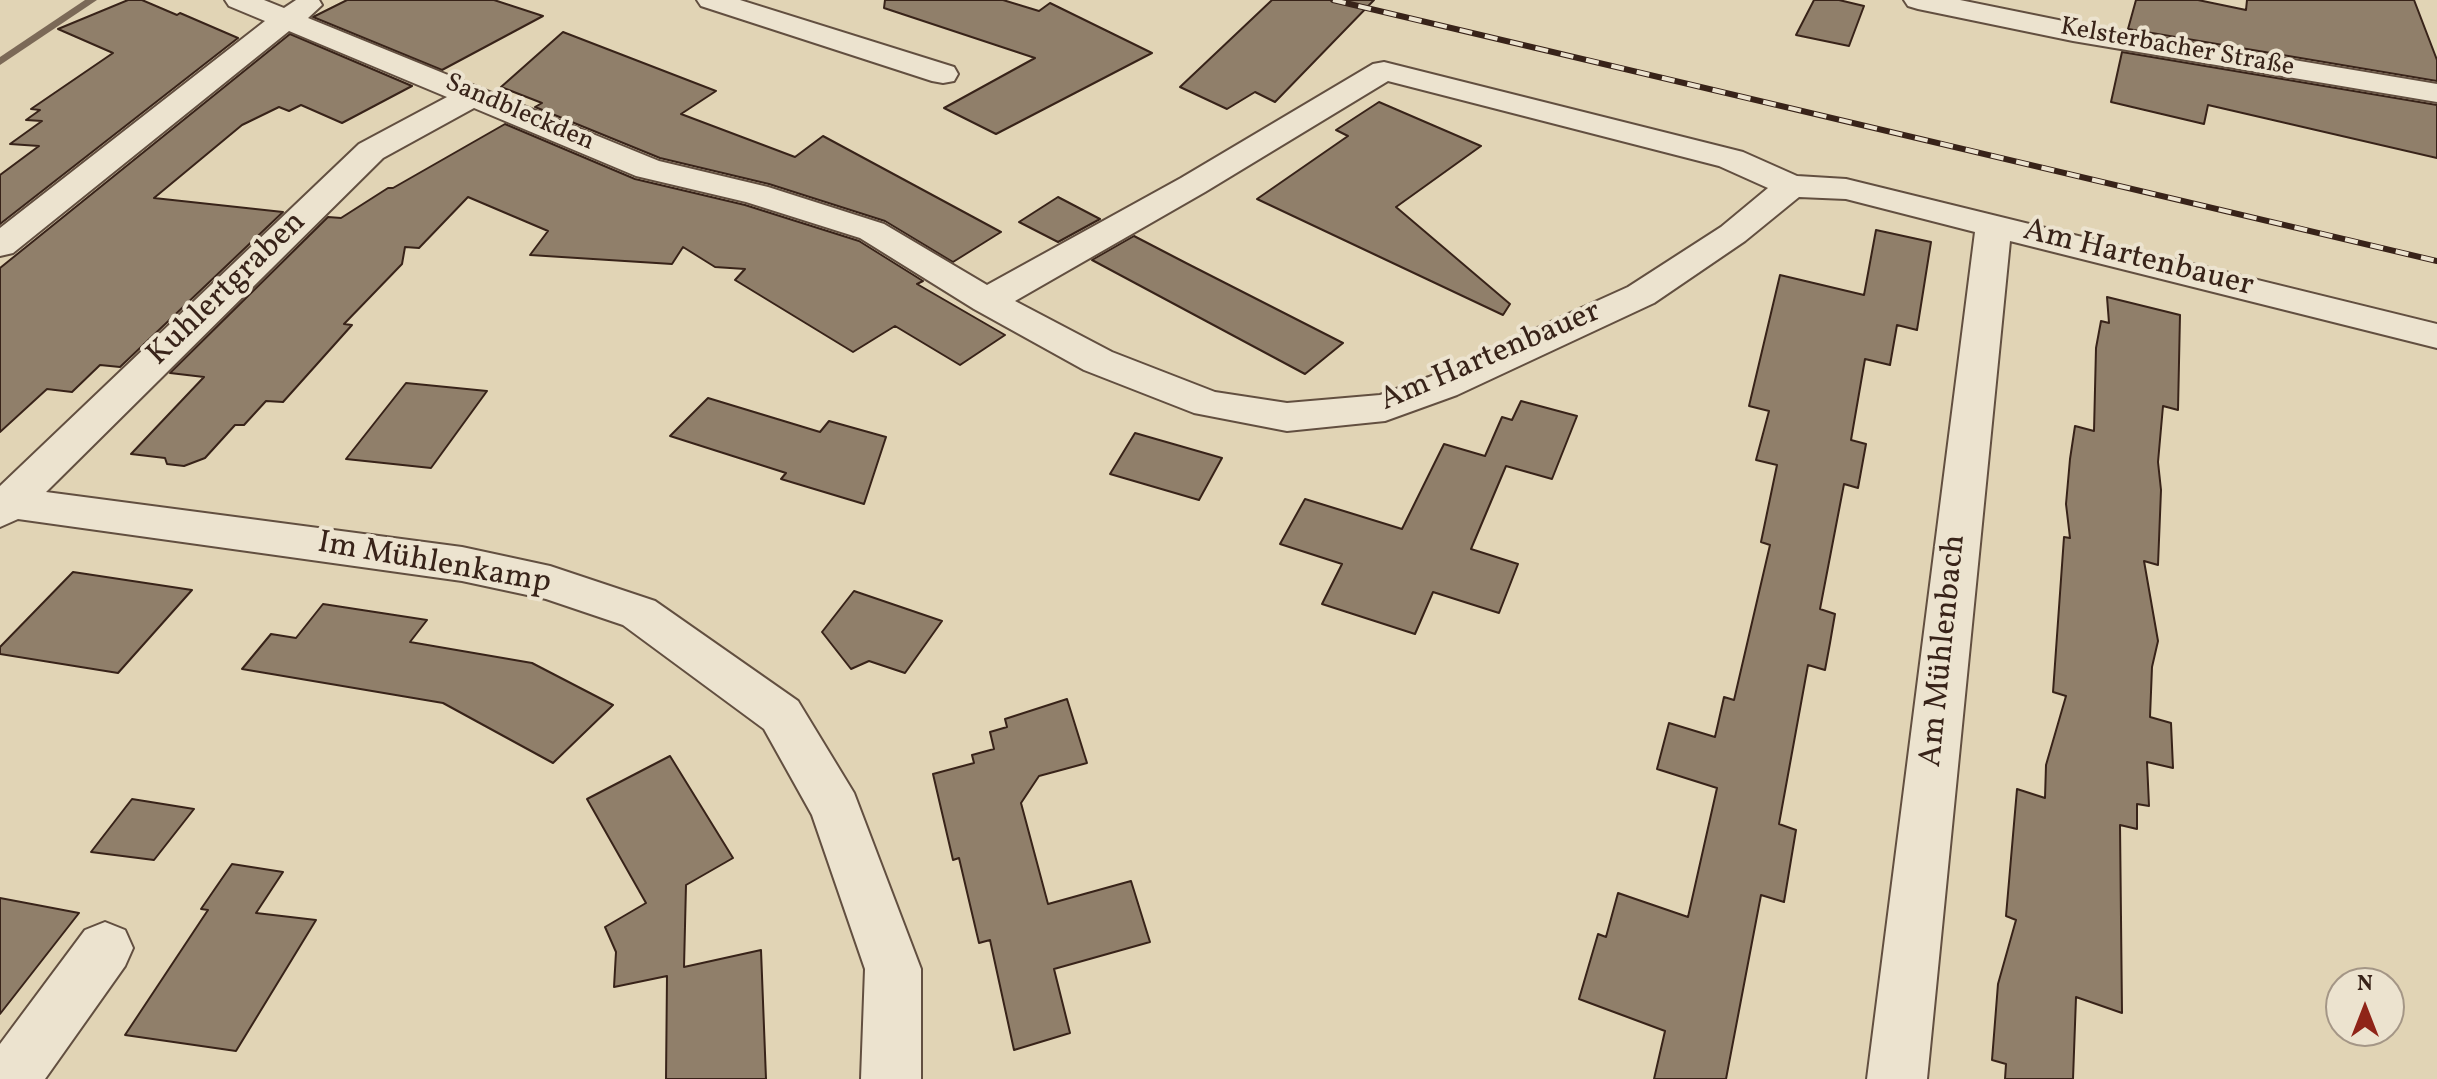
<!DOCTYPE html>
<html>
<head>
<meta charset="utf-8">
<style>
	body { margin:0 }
	#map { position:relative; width:2437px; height:1079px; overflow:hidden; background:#e1d4b5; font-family:Vollkorn,serif }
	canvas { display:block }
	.north { position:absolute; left:2325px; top:967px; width:80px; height:80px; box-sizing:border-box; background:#ece3cf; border:2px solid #a49686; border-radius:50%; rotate:0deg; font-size:22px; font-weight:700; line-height:32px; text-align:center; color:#382319 }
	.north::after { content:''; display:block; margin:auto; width:28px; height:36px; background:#8f2418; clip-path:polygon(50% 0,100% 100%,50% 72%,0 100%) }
</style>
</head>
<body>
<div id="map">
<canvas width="2437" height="1079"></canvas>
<div class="north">N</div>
</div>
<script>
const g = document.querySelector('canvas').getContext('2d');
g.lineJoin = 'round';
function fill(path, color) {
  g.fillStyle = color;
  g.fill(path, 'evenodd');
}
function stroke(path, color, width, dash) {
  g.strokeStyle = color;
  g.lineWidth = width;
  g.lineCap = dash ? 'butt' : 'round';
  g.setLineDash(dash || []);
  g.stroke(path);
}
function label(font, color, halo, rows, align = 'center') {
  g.font = font + ' Vollkorn,serif';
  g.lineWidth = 8;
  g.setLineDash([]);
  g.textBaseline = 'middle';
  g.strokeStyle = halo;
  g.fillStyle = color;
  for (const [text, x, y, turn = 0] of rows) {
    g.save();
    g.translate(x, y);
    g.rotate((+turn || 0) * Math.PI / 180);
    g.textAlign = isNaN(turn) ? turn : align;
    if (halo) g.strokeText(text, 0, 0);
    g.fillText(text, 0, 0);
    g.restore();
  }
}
fill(new Path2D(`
	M85 0H97L0 65V57Z`), '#7b6957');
const building = new Path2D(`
	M128 0H142L177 15 180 13 238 38 0 224V175L39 146 10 144 42 121 26 120 40 110 31 109 113 53 58 29Z
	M347 0H494L543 16 442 70 313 17Z
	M885 0H1003L1039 11 1050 3 1152 53 996 134 944 108 1035 58 884 8Z
	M1272 0H1374L1275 102 1255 92 1227 109 1180 87Z
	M1814 0H1839L1864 6 1849 46 1796 35Z
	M2136 0H2198L2246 10 2247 0H2414L2437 60V81L2128 29Z
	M563 32 716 91 681 114 795 157 823 136 1001 232 953 262 885 221 769 184 660 158 535 107 542 103 501 87Z
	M290 34 412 86 342 123 301 105 289 111 279 107 242 125 154 198 283 212 120 367 100 365 72 392 47 389 0 432V268Z
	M2122 52 2437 105V158L2208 105 2204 124 2111 102Z
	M1379 102 1481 146 1396 207 1510 304 1503 315 1257 199 1348 136 1336 130Z
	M505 124 635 179 745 205 859 241 923 281 917 284 1005 335 960 365 895 326 853 352 735 280 745 269 715 267 683 247 672 264 530 255 548 231 468 197 419 248 405 247 402 264 344 324 352 325 283 402 266 401 244 425H235L205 458 184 466 167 464 165 458 131 454 204 377 170 373 328 217 341 218 388 188H393Z
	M1058 197 1100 219 1058 242 1019 222Z
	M1876 230 1931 242 1917 330 1897 325 1890 365 1865 359 1851 440 1866 444 1858 488 1844 484 1820 609 1835 614 1830 643 1825 670 1808 665 1779 824 1796 830 1784 902 1761 895 1726 1079H1654L1665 1031 1579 999 1598 934 1606 937 1618 893 1688 917 1717 788 1657 769 1669 723 1715 737 1724 697 1734 700 1770 545 1761 542 1777 465 1756 460 1769 411 1749 406 1780 275 1864 295Z
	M1134 236 1186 263 1343 343 1305 374 1092 260Z
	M2107 297 2180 315 2178 410 2163 406 2158 462 2161 490 2158 565 2144 561 2158 641 2152 667 2150 717 2171 723 2173 768 2147 762 2149 806 2137 804V829L2120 825 2122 1013 2076 997 2073 1079H2005L2006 1064 1992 1060 1998 984 2016 920 2006 916 2017 789 2045 798 2046 765 2066 696 2053 692 2064 537 2070 538 2066 504 2070 459 2075 426 2094 431 2096 348 2101 321 2109 323Z
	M406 383 487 391 431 468 346 459Z
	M708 398 820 432 829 421 886 437 864 504 781 479 786 473 670 436Z
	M1521 401 1577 416 1552 479 1506 466 1471 549 1518 564 1499 613 1433 592 1415 634 1322 604 1342 564 1280 544 1305 499 1402 529 1444 444 1485 456 1502 417 1512 420Z
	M1135 433 1222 458 1199 500 1110 474Z
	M73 572 192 590 118 673 0 654V647Z
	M854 591 942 621 905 673 869 661 851 669 822 632Z
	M323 604 427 620 410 642 532 663 613 705 553 763 443 703 242 669 271 634 296 638Z
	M1067 699 1087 763 1039 776 1021 803 1048 904 1131 881 1150 942 1054 969 1070 1033 1014 1050 990 940 979 943 959 858 953 860 933 774 974 763 972 755 994 749 990 732 1007 727 1005 719Z
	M670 756 733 858 686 885 684 967 761 950 766 1079H666L667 976 614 987 616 952 605 927 646 903 587 799Z
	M132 799 194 809 154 860 91 852Z
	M232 864 283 872 256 913 316 920 236 1051 125 1035 208 910 201 909Z
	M0 898 79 913 0 1014Z`);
fill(building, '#907f6a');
stroke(building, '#382319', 2);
const minor = new Path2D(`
	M225 0H264L284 8 296 0H319L322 5 308 18 659 161 768 187 884 224 987 285 1181 178 1373 64 1384 62 1743 152 1797 176 1846 179 2437 324V348L2010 241 1927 1079H1867L1975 232 1846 199 1799 197 1745 241 1654 303 1457 395 1385 421 1287 431 1194 413 1084 370 974 309 860 238 746 202 636 176 474 108 383 158 46 492 462 547 550 566 655 601 798 701 854 793 921 969V1079H861L865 969 812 815 764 729 623 625 546 599 462 581 18 519 0 527V486L359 144 447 97 289 31 13 253 0 256V228L265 21 229 6ZM1388 81 1719 166 1768 188 1721 227 1628 287 1429 377 1380 395 1287 403 1215 392 1112 352 1015 301 1205 192Z
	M697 0H740L954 67 958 74 954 81 943 83 932 81 701 6Z
	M1904 0H1960L2073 23 2437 84V102L2073 41 1918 9 1908 6Z
	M105 922 125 930 133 948 125 966 45 1079H0V1044L85 930Z`);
stroke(minor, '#624f40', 4);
fill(minor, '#ece3cf');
const rail = new Path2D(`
	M1333 0 2437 261`);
stroke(rail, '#382319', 6);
stroke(rail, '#ece3cf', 4, [13]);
label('26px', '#382319', '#ece3cf', [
	["Kelsterbacher Straße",2177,49,10],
	["Sandbleckden",519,114,23]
]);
label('32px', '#382319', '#ece3cf', [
	["Am Hartenbauer",2138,260,14],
	["Kuhlertgraben",228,290,-44],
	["Am Hartenbauer",1491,358,-23],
	["Im Mühlenkamp",434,565,10],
	["Am Mühlenbach",1945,651,-84]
]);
</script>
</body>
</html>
